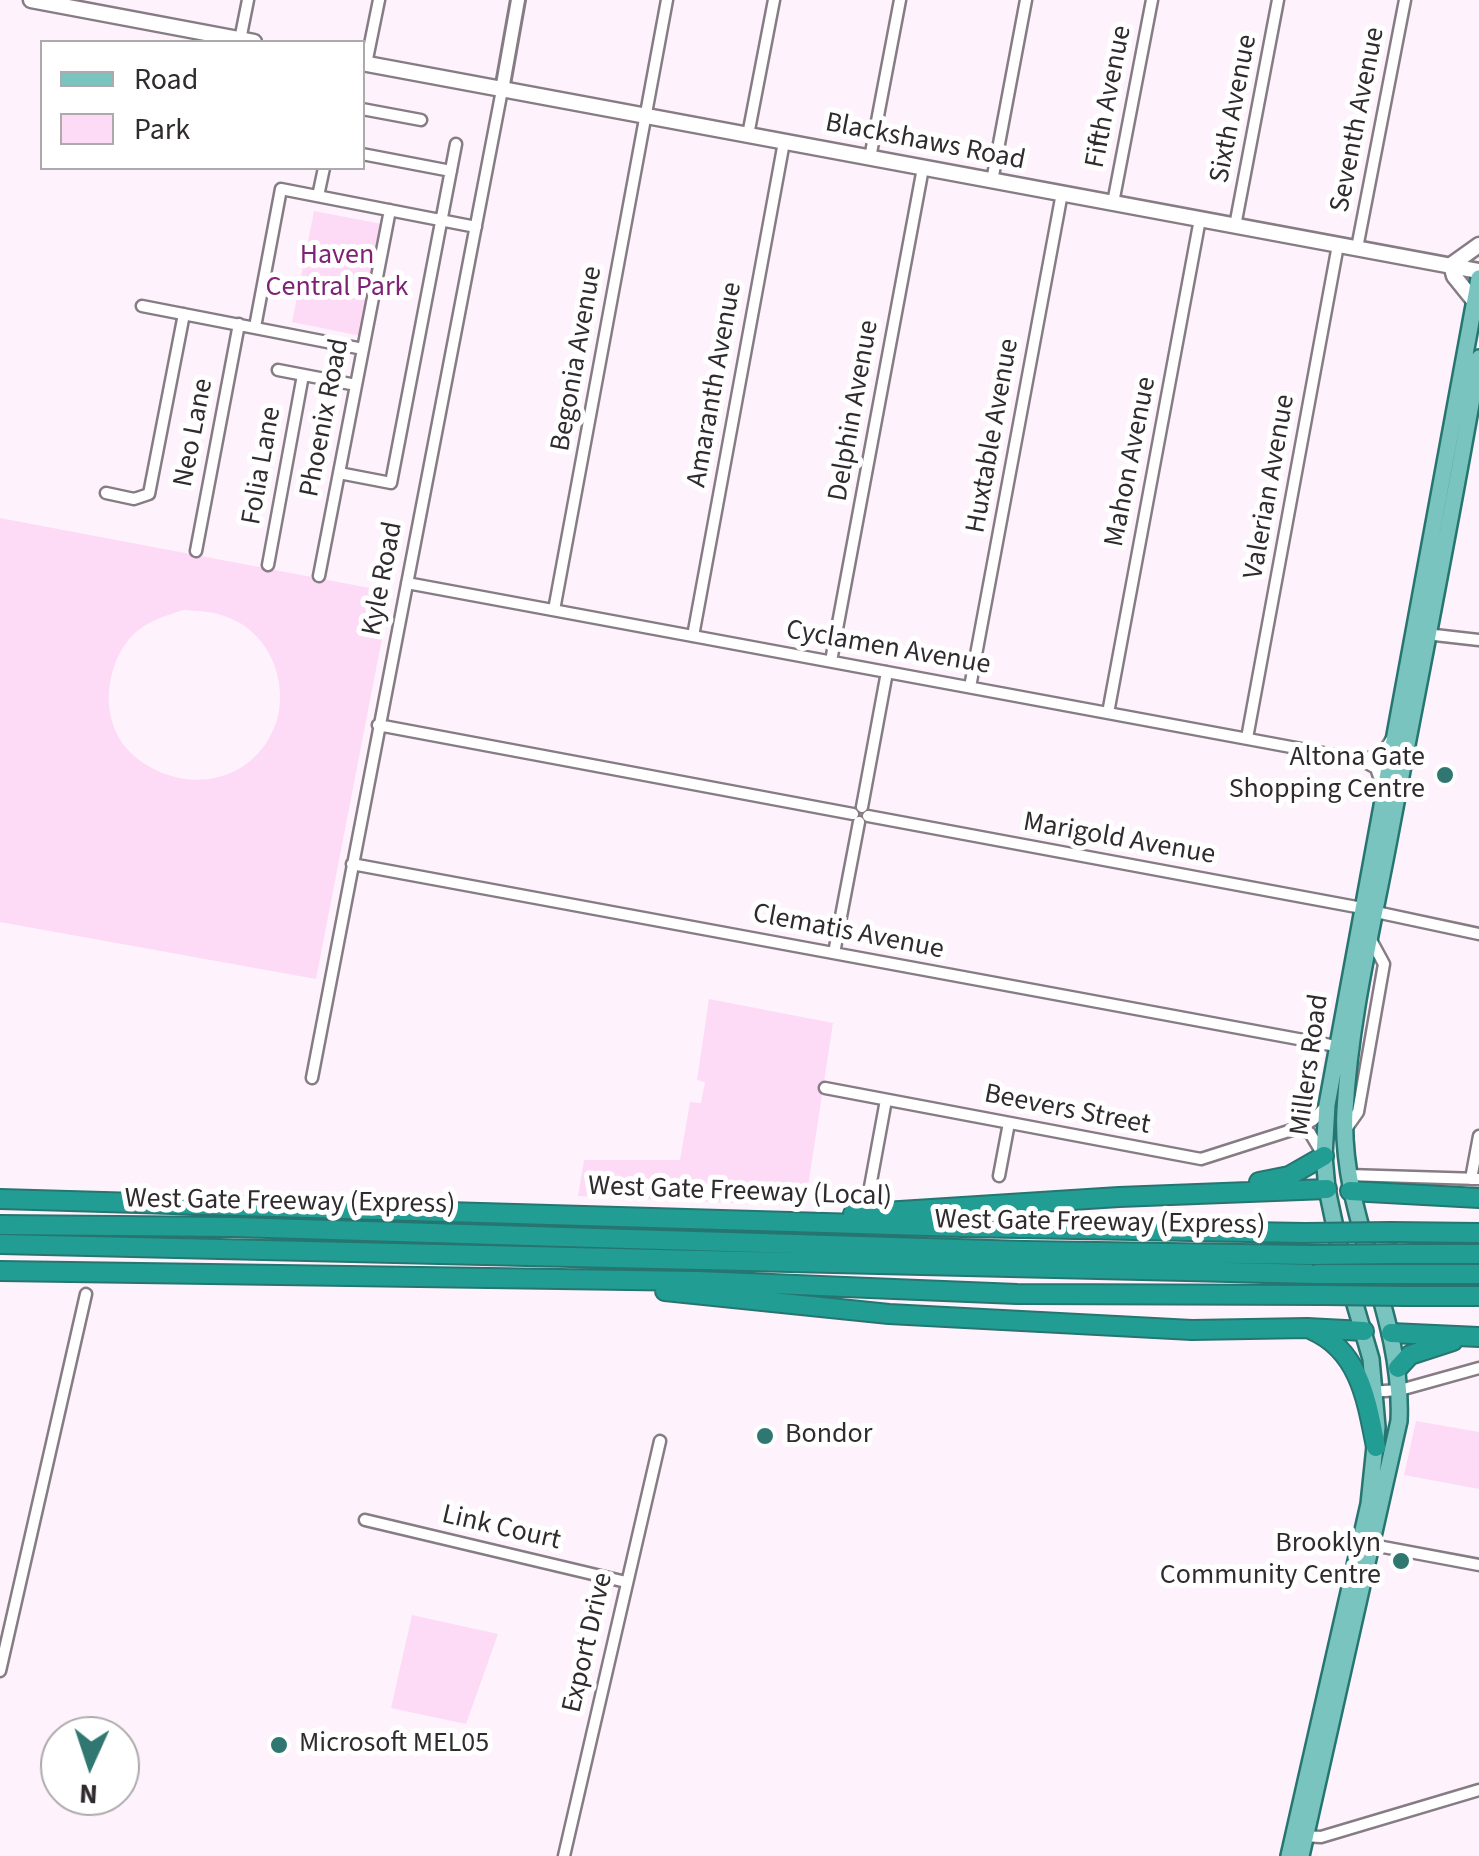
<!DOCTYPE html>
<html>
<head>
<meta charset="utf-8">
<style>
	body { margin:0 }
	#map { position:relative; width:1479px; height:1856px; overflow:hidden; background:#fef3fc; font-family:"Source Sans 3",sans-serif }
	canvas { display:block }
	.legend { position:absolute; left:40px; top:40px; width:325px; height:130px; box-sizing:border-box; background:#fff; border:2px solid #acaaab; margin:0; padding:12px 18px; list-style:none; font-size:30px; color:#2f2b2e }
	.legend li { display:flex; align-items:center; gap:20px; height:50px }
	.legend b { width:50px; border:2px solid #acaaab }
	.north { position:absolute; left:40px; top:1716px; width:100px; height:100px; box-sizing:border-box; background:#fff; border:2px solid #acaaab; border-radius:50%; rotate:183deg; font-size:28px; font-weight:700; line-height:40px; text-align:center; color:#2f2b2e }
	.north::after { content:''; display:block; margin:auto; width:35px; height:45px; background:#2f7770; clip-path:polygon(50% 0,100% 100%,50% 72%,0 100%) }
</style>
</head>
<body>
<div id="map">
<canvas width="1479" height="1856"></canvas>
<ul class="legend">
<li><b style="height:12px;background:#7ac4bf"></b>Road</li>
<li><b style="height:28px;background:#fddaf6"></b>Park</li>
</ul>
<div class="north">N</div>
</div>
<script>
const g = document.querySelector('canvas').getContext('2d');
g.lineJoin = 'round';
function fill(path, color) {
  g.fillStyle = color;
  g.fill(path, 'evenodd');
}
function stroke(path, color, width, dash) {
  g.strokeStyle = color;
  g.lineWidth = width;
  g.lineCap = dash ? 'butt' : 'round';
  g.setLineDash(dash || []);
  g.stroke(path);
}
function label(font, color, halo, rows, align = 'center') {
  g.font = font + ' "Source Sans 3",sans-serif';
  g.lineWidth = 10;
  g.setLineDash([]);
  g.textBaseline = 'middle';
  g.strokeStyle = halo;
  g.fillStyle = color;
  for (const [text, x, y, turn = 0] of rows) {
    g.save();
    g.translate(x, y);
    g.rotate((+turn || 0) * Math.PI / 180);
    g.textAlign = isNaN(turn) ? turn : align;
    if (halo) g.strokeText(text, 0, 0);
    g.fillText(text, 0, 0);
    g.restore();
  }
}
fill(new Path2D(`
	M314 211 382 224 361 336 292 322Z
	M0 518 391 592 316 979 0 922ZM184 610C203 611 219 612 236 621 278 642 293 701 268 740 237 791 169 791 129 751 100 721 104 669 130 638 144 622 164 616 184 610Z
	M709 999 833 1023 805 1206 578 1196 584 1160H680L690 1102 701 1103 705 1082 697 1080Z
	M1416 1421 1479 1432V1489L1404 1475Z
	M412 1615 498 1634 466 1724 391 1708Z`), '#fddaf6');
const minor = new Path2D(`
	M240 40 248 0
	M366 64 379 0
	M362 109 421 120
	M748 135 774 0
	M362 154 451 171
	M870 158 900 0
	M992 181 1026 0
	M318 196 324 168
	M1113 203 1152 0
	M1235 226 1278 0
	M1357 248 1405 0
	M142 306 363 349
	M255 327 281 189 476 227
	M278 370 356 385
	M339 473 391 483 456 144
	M106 493 134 499 149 494 184 314
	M196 551 239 324
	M268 565 303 375
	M319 576 390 210
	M407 583 1361 760 1376 768 1383 788
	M554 610 667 0
	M1426 634 1479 640
	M693 636 784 142
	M831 661 923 168
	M970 687 1062 193
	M1108 713 1200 219
	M378 725 853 814
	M1247 738 1338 245
	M1362 760 1382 754 1391 740
	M862 807 887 672
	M868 816 1362 908
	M352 864 1336 1046
	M1376 912 1479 934
	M834 953 859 822
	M312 1078 502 90
	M825 1088 1201 1159 1298 1128 1313 1120 1326 1106
	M1298 1128 1310 1133 1323 1155
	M1346 1129 1358 1112 1384 964 1371 940
	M1348 1175 1479 1179
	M999 1176 1009 1123
	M1471 1179 1479 1136
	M870 1187 886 1100
	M1368 1392 1400 1390 1479 1368
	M365 1520 626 1582
	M1367 1544 1479 1565
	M0 1671 86 1294
	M1302 1836 1321 1837 1479 1790
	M564 1856 660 1441`);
const tertiary = new Path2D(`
	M502 90 518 0`);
const secondary = new Path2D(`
	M31 0 254 42
	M362 63 1479 271
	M1451 265 1454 276 1475 302
	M1451 265 1479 245`);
const primary = new Path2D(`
	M1289 1856 1369 1504 1377 1427 1371 1359 1342 1260 1327 1189 1324 1156 1327 1105 1479 278
	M1301 1856 1399 1421C1404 1313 1339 1218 1345 1110 1350 1018 1373 925 1390 834 1420 675 1452 517 1479 358`);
const motorway = new Path2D(`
	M1259 1182 1289 1176 1324 1156
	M1350 1191 1479 1198
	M0 1199 962 1227 1305 1233
	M853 1214 1119 1197 1327 1189
	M0 1225 234 1227 1024 1251 1312 1255
	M1391 1232 1479 1233
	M0 1244 1317 1274
	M1397 1254H1479
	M0 1271 698 1281 1017 1294 1324 1295
	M1402 1274H1479
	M665 1291 889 1314 1192 1330 1307 1328 1364 1331
	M1406 1296H1479
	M1312 1330C1360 1351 1367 1401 1376 1447
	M1391 1333 1479 1337
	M1398 1368 1410 1355 1453 1341`);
stroke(minor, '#867c84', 15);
stroke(tertiary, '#867c84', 18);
stroke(secondary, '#867c84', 19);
stroke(primary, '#277570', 20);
stroke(motorway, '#277570', 22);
stroke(minor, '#fff', 10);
stroke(tertiary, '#fff', 12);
stroke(secondary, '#fff', 14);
stroke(primary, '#7ac4bf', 15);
stroke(motorway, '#229d94', 18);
const motorwayBridge = new Path2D(`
	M1305 1233 1391 1232
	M1312 1255 1397 1254
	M1317 1274H1402
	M1324 1295 1406 1296`);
stroke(motorwayBridge, '#277570', 22, []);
stroke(motorwayBridge, '#229d94', 18);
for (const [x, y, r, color] of [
	[1445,775,10,"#2f7770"],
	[765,1436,10,"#2f7770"],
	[1401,1561,10,"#2f7770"],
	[279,1745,10,"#2f7770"]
]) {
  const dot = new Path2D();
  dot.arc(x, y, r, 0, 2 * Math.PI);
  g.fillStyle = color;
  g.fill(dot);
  stroke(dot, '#fff', 4);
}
label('28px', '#2f2b2e', '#fff', [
	["Fifth Avenue",1110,97,-79],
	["Sixth Avenue",1235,109,-79],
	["Seventh Avenue",1359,120,-79],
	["Blackshaws Road",925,143,11],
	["Begonia Avenue",578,359,-80],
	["Amaranth Avenue",716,385,-80],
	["Delphin Avenue",855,411,-80],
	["Phoenix Road",326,418,-79],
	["Neo Lane",195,433,-79],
	["Huxtable Avenue",994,436,-80],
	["Mahon Avenue",1132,462,-79],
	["Folia Lane",263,466,-80],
	["Valerian Avenue",1271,487,-80],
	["Kyle Road",384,579,-79],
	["Cyclamen Avenue",888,649,10],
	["Marigold Avenue",1119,840,10],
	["Clematis Avenue",848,933,11],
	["Millers Road",1311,1065,-82],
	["Beevers Street",1067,1111,11],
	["West Gate Freeway (Local)",740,1193,2],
	["West Gate Freeway (Express)",290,1203,1],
	["West Gate Freeway (Express)",1100,1224,1],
	["Link Court",501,1529,13],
	["Export Drive",589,1643,-77]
]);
label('28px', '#7f2275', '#fff', [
	["Haven",337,257],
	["Central Park",337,289]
]);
label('28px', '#2f2b2e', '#fff', [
	["Altona Gate",1425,759],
	["Shopping Centre",1425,791],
	["Bondor",785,1436,"left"],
	["Brooklyn",1381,1545],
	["Community Centre",1381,1577],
	["Microsoft MEL05",299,1745,"left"]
], 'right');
</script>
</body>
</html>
